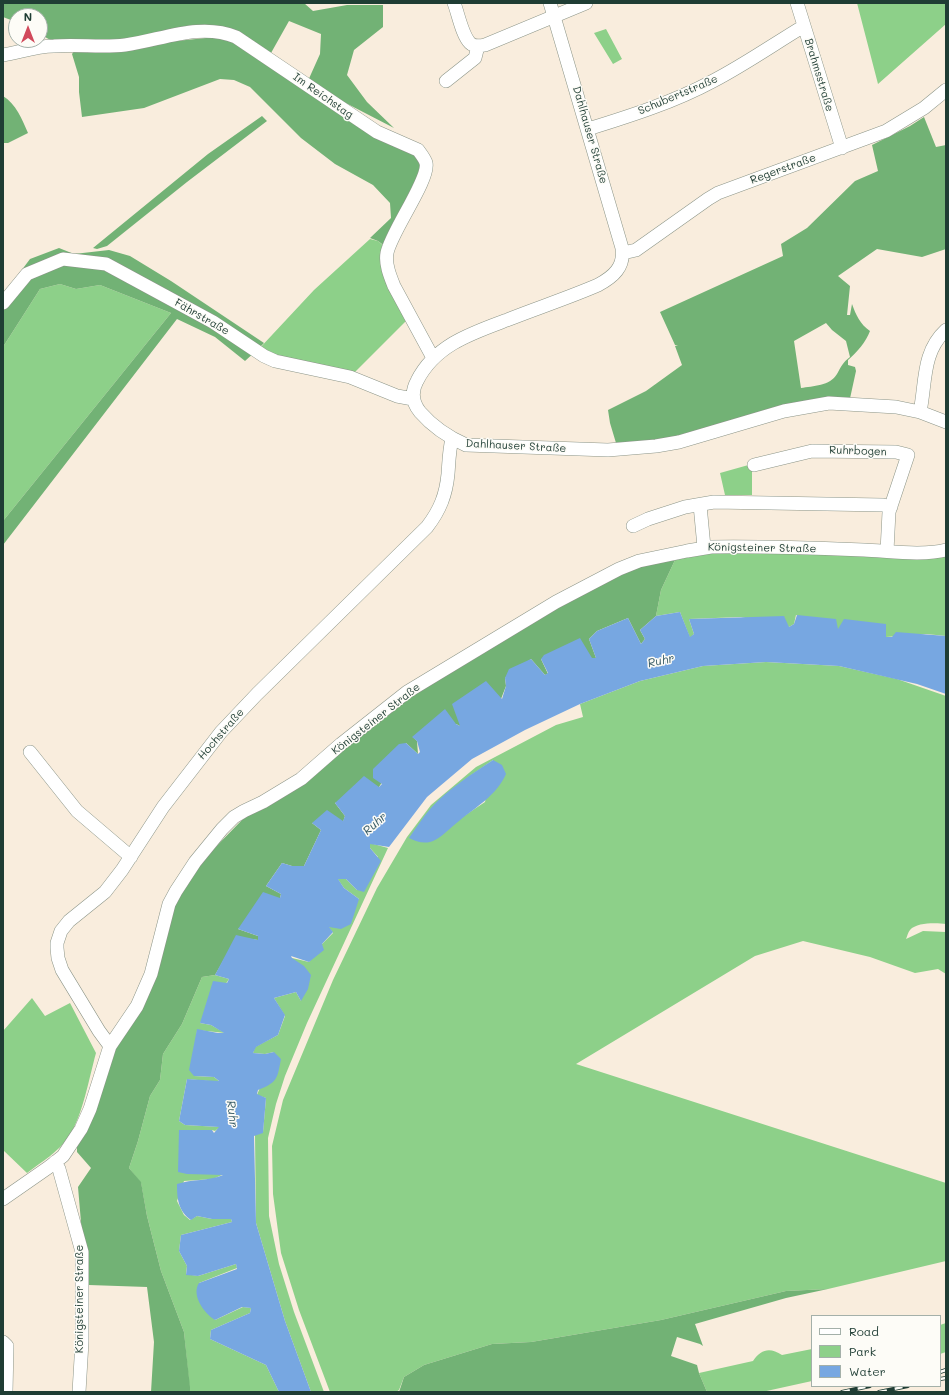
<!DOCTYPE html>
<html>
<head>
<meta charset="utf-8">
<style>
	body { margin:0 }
	#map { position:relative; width:949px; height:1395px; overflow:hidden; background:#f9eddd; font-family:Mali,sans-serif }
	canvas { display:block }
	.frame { position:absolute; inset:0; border:4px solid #1f3d34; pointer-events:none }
	.legend { position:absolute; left:811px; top:1315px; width:130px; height:72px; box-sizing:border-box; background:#fdfcf7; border:1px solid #a4b0a9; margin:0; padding:5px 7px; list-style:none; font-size:12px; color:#1f3d34 }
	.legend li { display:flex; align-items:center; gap:8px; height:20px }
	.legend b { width:20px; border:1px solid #a4b0a9 }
	.north { position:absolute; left:8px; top:8px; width:40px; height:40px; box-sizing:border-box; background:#fdfcf7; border:1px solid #a4b0a9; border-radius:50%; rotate:0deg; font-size:11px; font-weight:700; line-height:16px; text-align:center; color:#1f3d34 }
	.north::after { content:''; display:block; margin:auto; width:14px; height:18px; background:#d1495b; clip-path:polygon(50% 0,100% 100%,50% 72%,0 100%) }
</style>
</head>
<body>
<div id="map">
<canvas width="949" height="1395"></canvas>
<div class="frame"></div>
<ul class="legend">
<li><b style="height:5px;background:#fff"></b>Road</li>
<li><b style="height:11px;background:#8dd089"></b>Park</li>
<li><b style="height:11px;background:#77a7e1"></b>Water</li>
</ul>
<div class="north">N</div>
</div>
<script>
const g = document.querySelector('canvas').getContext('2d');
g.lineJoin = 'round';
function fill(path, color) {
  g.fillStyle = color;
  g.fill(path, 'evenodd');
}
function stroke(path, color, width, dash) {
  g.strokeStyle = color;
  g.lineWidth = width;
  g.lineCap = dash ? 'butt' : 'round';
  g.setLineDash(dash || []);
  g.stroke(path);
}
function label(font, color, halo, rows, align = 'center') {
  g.font = font + ' Mali,sans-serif';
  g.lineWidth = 3;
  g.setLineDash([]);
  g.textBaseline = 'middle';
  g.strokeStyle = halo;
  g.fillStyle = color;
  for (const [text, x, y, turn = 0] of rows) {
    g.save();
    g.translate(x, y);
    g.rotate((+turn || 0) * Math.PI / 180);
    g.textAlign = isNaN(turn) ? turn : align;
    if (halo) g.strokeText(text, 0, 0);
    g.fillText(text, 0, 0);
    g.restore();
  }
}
fill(new Path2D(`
	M857 3H946V24L878 84Z
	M606 29 622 59 613 64 594 33Z
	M370 239 378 241 385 247 407 320 353 374 265 355 258 350 314 290Z
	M60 284 76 289 100 285 171 313 3 521V347L40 289Z
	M752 464V495H725L720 473Z
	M723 553 946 554V636L926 634 886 637 885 624 838 630 796 615 794 624 789 627 741 617 689 619 694 634 690 638 680 612 656 616 661 590 675 560 703 554Z
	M766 662 839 666 897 679 946 696V924C937 923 917 922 910 930 908 932 907 937 906 939L923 931 946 932V974L938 969 915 973 870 957 803 941 755 956 576 1064 946 1183V1261L828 1289 786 1291 661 1320 531 1342 492 1344 424 1365 404 1377 399 1390 396 1392H330L299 1310 281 1253 273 1194 272 1146 283 1100 333 980 377 888 407 837 431 805 476 767 556 725 583 717 580 704 640 681 703 666ZM493 760 485 802 461 818 443 797 470 776Z
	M370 843 388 848 307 1023 285 1076 276 1104 268 1138 269 1216 279 1264 294 1312 324 1392H311L285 1321 256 1223 255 1135 263 1132 266 1098 257 1095 274 1052 265 1054 253 1053 255 1047 278 1035 285 1016 274 998 296 992 301 1001 292 958 309 962 322 944 333 933 328 926 359 899 344 888 337 878 346 879 357 890 378 857 370 848Z
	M215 975 229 979 200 1023 211 1025 225 1033 197 1030 194 1076 214 1077 220 1082 187 1079 179 1121 185 1125 220 1127 215 1131 212 1130H179L187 1174H224L213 1179 184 1181 177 1201 184 1215 190 1220 197 1216 212 1219H231L232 1222 181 1235 179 1251 187 1266 186 1274 198 1276 236 1264 237 1268 199 1283 215 1320 243 1307 251 1308 250 1313 211 1330 210 1339 266 1365 279 1392H190L184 1332 161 1271 147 1216 141 1183 129 1168 138 1141 150 1096 160 1080 163 1054 182 1024 202 977Z
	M32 998 45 1016 70 1003 96 1053C89 1078 83 1115 69 1136 59 1152 41 1162 27 1173L3 1150V1031Z
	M946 1323V1352L940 1354V1325Z
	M812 1349V1381L762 1392H707L699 1373 753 1361C761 1349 770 1347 782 1355Z`), '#8dd089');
fill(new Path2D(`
	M3 3H304L313 11 347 5H383V27L354 50 347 75 367 102 394 128 307 83 320 54 321 34 289 21 271 53 229 29 125 40 52 41 40 34V16H16V22L3 17Z
	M226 36 430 163 386 247 378 241 370 238 391 218 390 203 373 185 335 164 301 138 250 87 234 80 220 79 144 108 82 117 79 92V77L72 54 75 50 126 46Z
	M3 96C16 104 22 119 28 133L8 143H3Z
	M262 116 267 121 187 182 107 246 97 249 93 248 208 154Z
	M924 117 936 147 946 145V249L922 257 877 249 838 276 850 286 847 315H850L852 304C856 315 860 324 870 331 866 342 857 352 848 360V365L855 367 856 371 849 403 703 430 661 440 616 443 610 423 608 410 646 391 682 365 675 346H678L675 345 660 312 783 256 781 244 807 228 855 181 878 171 872 145 910 126ZM826 323 832 330 846 341 850 357C843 362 841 367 837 374 830 386 813 386 801 388L794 341Z
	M59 248 74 254 109 250 130 256 171 281 264 343 258 349 105 263 63 258 3 295 30 259Z
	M63 260 106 266 256 351 245 361 215 337 177 319 3 545V521L171 313 100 285 76 289 60 284 40 289 3 347V306L28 275Z
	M675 560 661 590 656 616 640 630 645 639 641 644 628 618 597 631 589 639 596 658 541 659 548 674 545 675 531 659 505 678 506 686 501 699 460 726 456 724 413 737 417 741 418 754 406 743 379 787 335 803 345 816 343 822 312 823 321 830 304 866H292L282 863 266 886 281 894 280 898 238 929 258 936V940L237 937 215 975 202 977 182 1024 163 1054 160 1080 150 1096 138 1141 129 1168 141 1182 147 1216 161 1271 184 1332 190 1387V1392H151L154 1342 147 1287 89 1285 82 1234 78 1187 91 1168 77 1152V1142L111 1045 152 987 168 918 197 866 242 820 398 703 564 603 626 569Z
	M828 1289 786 1298 695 1324 703 1346 700 1344 677 1337 671 1356 697 1365 699 1373 707 1392H399L404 1377 424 1365 492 1344 531 1342 661 1320 786 1291Z`), '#72b275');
fill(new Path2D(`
	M680 612 690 637 694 634 689 619 784 616 789 627 794 624 797 615 836 619 838 629 844 619 886 624V637H892L896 632 946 636V694L917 684 839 666 766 662 703 666 640 681 580 704 525 730 472 759 427 797 389 847 370 844V848L381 861 364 892 357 890 346 879H338L344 888 359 899 351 924 341 929 329 927 333 932 322 944 324 950 309 962 291 956 292 958 304 966 311 975 308 989 301 1001 296 992 274 998 285 1015 278 1035 256 1047 253 1053 265 1054 274 1052 281 1059C277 1079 278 1082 258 1090L257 1094 266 1098 263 1133 254 1136 256 1223 285 1321 311 1392H279L266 1365 210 1339 211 1330 250 1313 251 1308 242 1307 215 1320C204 1313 191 1295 199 1283L237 1269 236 1264 198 1276 186 1275 187 1266 179 1251 181 1235 232 1222 231 1219H212L197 1216 191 1220C178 1211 177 1198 177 1184 192 1179 209 1181 223 1175L187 1174 178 1172 179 1130H212L214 1133 219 1127 185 1125 179 1121 187 1079 219 1081 214 1077 194 1076 189 1070 197 1029 218 1033H224L211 1025 200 1023 213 981 227 983 229 979 215 975 236 935 258 940V936L238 929 263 892 280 898 281 894 266 886 282 863 292 866H304L321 830 312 823 327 810 343 821 345 816 335 803 364 776 379 787 382 784 373 778V769L399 744 406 743 418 754 420 752 417 741 412 737 445 709 456 724 460 726 452 704 486 681 502 699 506 686 505 678 509 669 531 659 545 675 548 673 541 659 544 655 580 638 592 658H596L589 639 597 631 628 618 641 644 645 639 640 630 656 616Z
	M493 760 502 765 506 774C496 796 477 806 459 821 452 826 442 837 435 840 426 845 417 842 409 838 416 828 423 817 431 808 448 789 472 774 493 760Z`), '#77a7e1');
const minor = new Path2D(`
	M454 3C458 13 462 35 470 43 474 47 480 46 485 45L586 3
	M550 3 622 248C625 267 613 277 598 285 568 298 537 308 507 320 472 333 435 345 417 381 411 392 412 402 420 412 433 427 448 437 466 445L608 450 656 446 679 442 784 411 829 403 896 407 920 412 946 422
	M797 3 842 148
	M3 55C20 52 37 46 54 46 78 44 102 48 125 45 162 40 200 22 236 37L377 132 418 150C421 154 425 159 426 163 430 179 391 232 387 253 385 264 390 276 394 286L433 358
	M446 81 475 58 478 46
	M588 129C630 116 674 102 713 81 744 65 774 44 804 26
	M623 253 636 250 708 199 718 193 886 131 924 108 946 90
	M3 303 27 274 63 259 106 264 213 322 264 356 275 361 350 377 397 396 413 399
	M920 412C926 382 922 352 946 330
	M754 465 812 451 896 452 908 455 889 512 887 551
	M700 505 704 547
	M633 526 648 519 685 507 714 502 883 505 891 507
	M30 752 77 811 131 857
	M110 1046 99 1031 62 970 58 958 57 948V943L61 931 69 921 105 892 122 870 163 807 221 732 257 694 427 527C440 510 446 495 448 474 449 462 449 451 452 439
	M55 1162 59 1169 82 1252V1342L79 1392
	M3 1199 49 1167 63 1156 81 1129 90 1109 110 1046 137 1006 151 974 169 904 176 891 195 862 222 829 234 817 244 811 263 802 301 779 341 744 407 692 556 602 619 569 639 561 687 551 711 547C762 546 813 548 864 550 889 551 923 556 946 550
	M3 1342 7 1346 6 1392`);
stroke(minor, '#8c9588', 14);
stroke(minor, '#fff', 13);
const rail = new Path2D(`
	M940 1372 946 1370
	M940 1379 946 1378
	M842 1392 870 1386
	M879 1392 908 1386`);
stroke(rail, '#1f3d34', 4);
stroke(rail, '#fdfcf7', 2.5, [8]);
label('11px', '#1f3d34', '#fdfcf7', [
	["Brahmsstraße",819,75,73],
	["Schubertstraße",678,95,-23],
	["Im Reichstag",323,96,35],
	["Dahlhauser Straße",590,135,74],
	["Regerstraße",783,169,-20],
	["Fährstraße",202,317,30],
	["Dahlhauser Straße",516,446,3],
	["Ruhrbogen",858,451,2],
	["Königsteiner Straße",762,548,1],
	["Königsteiner Straße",376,719,-38],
	["Hochstraße",221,734,-49],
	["Königsteiner Straße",80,1299,-90]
]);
label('italic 12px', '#395d68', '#fdfcf7', [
	["Ruhr",661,661,-12],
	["Ruhr",375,824,-41],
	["Ruhr",232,1114,83]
]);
</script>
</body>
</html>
